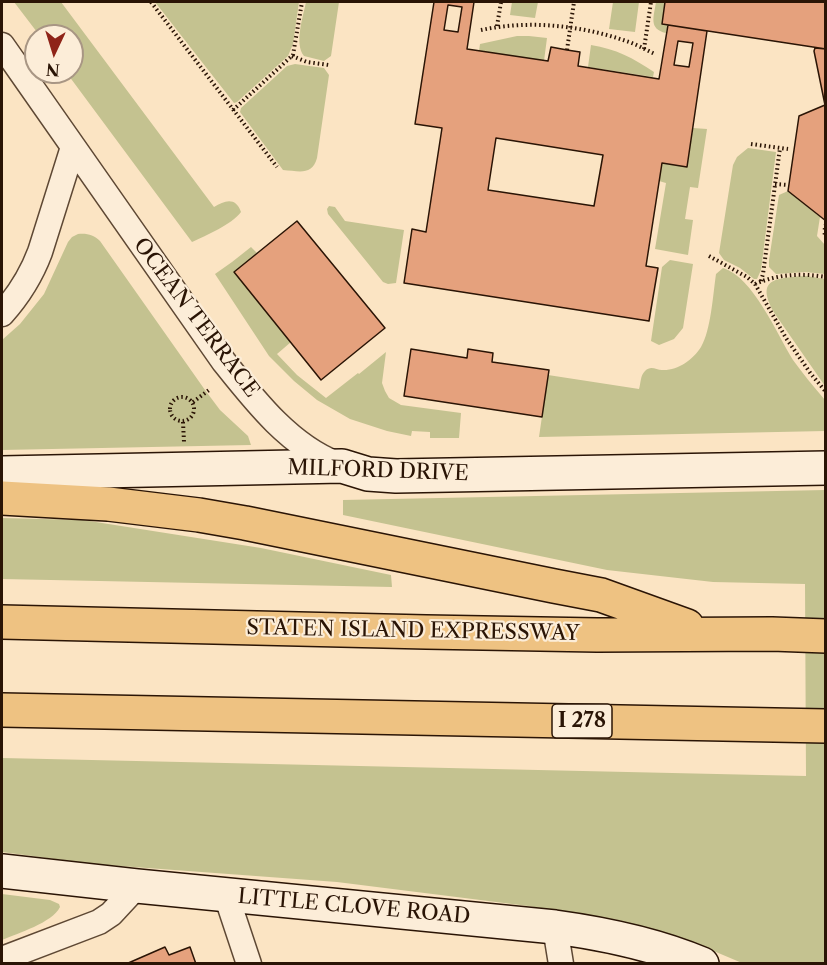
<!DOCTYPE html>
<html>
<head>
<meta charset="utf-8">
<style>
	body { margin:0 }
	#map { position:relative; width:827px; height:965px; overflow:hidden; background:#fbe4c3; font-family:"Libre Caslon Text",serif }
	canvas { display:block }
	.frame { position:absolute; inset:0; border:3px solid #2a1405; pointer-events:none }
	.north { position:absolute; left:24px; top:24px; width:60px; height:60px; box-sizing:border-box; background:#fcedd8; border:2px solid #a89684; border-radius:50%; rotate:184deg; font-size:16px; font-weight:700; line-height:24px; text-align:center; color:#2a1405 }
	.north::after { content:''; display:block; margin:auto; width:21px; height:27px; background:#8f2418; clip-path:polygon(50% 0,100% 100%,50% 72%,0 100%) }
</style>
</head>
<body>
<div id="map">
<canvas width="827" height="965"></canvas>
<div class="frame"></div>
<div class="north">N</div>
</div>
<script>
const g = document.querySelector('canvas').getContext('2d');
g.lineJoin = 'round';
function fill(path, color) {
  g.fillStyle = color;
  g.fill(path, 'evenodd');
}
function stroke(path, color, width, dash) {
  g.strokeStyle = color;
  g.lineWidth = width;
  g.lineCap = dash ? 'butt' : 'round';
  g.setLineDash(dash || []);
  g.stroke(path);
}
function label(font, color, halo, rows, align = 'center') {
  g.font = font + ' "Libre Caslon Text",serif';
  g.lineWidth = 4.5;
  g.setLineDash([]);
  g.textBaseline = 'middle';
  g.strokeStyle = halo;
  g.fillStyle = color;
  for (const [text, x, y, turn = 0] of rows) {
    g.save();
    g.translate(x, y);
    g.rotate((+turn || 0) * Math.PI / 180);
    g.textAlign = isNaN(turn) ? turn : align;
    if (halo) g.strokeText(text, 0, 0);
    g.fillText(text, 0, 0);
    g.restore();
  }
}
fill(new Path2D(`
	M14 2H61L214 207C225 200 236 197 241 212 231 225 207 235 192 242L66 72H72V36H40Z
	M155 2H299L293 44 288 56 237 102 234 103Z
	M306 2H339L331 56 324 61 304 56C294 44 303 17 306 2Z
	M512 2H538L535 18 510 15Z
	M613 2H639L635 32 609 29Z
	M656 2H665L662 24 668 25 666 33C648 29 654 16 656 2Z
	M517 36H529L547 38 544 61 479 51 480 44Z
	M591 45C616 49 633 58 654 72L653 77 588 67Z
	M295 64 324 68 329 75 317 158C312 176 299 171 283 170L240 112 241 108 287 66Z
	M693 128 707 129 698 188 690 187 685 219 693 220 688 255 655 249 666 183 659 181 662 163 687 167Z
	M748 148 776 152 761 270 757 279H754L740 268 724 260 719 253 733 165 737 157Z
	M788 191 820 217 817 236 825 245V274L805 272 776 274 769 267V260L779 195Z
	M329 206 335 207 345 221 404 230 396 283 388 284 383 282 328 214 327 209Z
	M78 234C87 233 94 235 100 241L205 390 220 410 248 436 251 445 2 450V340L20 324 44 294 68 242 72 237Z
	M251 247 257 253 234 272 291 342 277 354 297 375 326 398 358 373 359 374 386 352 382 383 385 391 389 398 401 405 461 413 459 438H430V432L412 431 411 436 387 431 350 419 317 400 294 381 269 356 215 274 232 262Z
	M670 260 693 264 683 328 674 339 659 345 651 341 662 267Z
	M723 268C753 277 777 334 793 360 803 374 814 387 825 400V431L539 437 548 375 639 389C641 383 640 376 645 371 651 365 656 370 662 370 677 371 693 360 701 347 711 330 713 294 716 274Z
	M806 276 825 279V386L775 314C754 278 776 278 806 276Z
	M825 490V963H742L690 941 618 920 528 906 337 882 93 864 2 852V758L806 776 805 584 713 582 607 570 343 515V500Z
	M2 518 83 520 261 548 391 575 392 587 2 579Z
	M2 894 50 900 59 904 60 907C52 923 18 933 2 940Z`), '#c4c290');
const building = new Path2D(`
	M434 2H474L467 49 548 61 551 47 567 50 580 52 578 66 659 79 668 25 707 31 687 167 662 163 646 266 658 268 649 321 404 283 412 229 426 232 442 128 415 124ZM448 5 462 7 458 32 444 30ZM678 41 693 43 689 67 674 65ZM496 138 603 155 594 206 488 190Z
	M665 2H826V49L662 24Z
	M815 48 826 49V221L788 191 799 116 825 105 814 51Z
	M297 221 385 328 321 380 234 272Z
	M411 349 467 358 468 349 493 353 492 362 549 370 542 417 404 396Z
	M165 947 169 955 190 947 196 964H126Z`);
fill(building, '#e5a17d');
stroke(building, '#2a1405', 1.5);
const street = new Path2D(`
	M2 45 224 362C255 401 290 446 337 464
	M2 314C19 295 31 276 40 252L73 147
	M226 895 249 964
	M555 927 561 964
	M2 959 99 922 111 914 137 886`);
const secondary = new Path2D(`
	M2 473 342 466 368 474 396 476 826 468
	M2 871 137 886 555 927C606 934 655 944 702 964`);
const highway = new Path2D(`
	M2 498 108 504 199 515 245 523 554 586 601 595 687 626
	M2 622 426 632 597 635 772 634 826 636
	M2 710 826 726`);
stroke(street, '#5e4834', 27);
stroke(secondary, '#2a1405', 36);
stroke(highway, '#2a1405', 36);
stroke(new Path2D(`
	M151 2 277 167
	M497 26 501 2
	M481 30C529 20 580 25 626 41 636 44 646 50 655 54
	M644 49 651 2
	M567 50 574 2
	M292 56 307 62 329 65
	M233 110 293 55 302 2
	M751 144 788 149
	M775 184 788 185
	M826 224 824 232 826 237
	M709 256 747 277 755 284 786 338 811 374 826 392
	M761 281 763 274 780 148
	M755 284C778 274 801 273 826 277
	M170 409a12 12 0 1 1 24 0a12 12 0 1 1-24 0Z
	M193 402 209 390
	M183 422 184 442`), '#2a1405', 4, [1.5, 3]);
stroke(street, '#fcedd8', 24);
stroke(secondary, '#fcedd8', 33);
stroke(highway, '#eec282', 33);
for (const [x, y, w] of [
	[582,721,60]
]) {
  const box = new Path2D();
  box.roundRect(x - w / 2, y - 17, w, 34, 4.5);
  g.fillStyle = '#fcedd8';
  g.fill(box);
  stroke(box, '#2a1405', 1.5);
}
label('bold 20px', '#2a1405', null, [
	["I 278",582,721]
]);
label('21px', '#2a1405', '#fcedd8', [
	["OCEAN TERRACE",196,318,53],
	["MILFORD DRIVE",378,471,2],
	["STATEN ISLAND EXPRESSWAY",413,631,1],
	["LITTLE CLOVE ROAD",354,907,5]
]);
</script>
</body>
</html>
